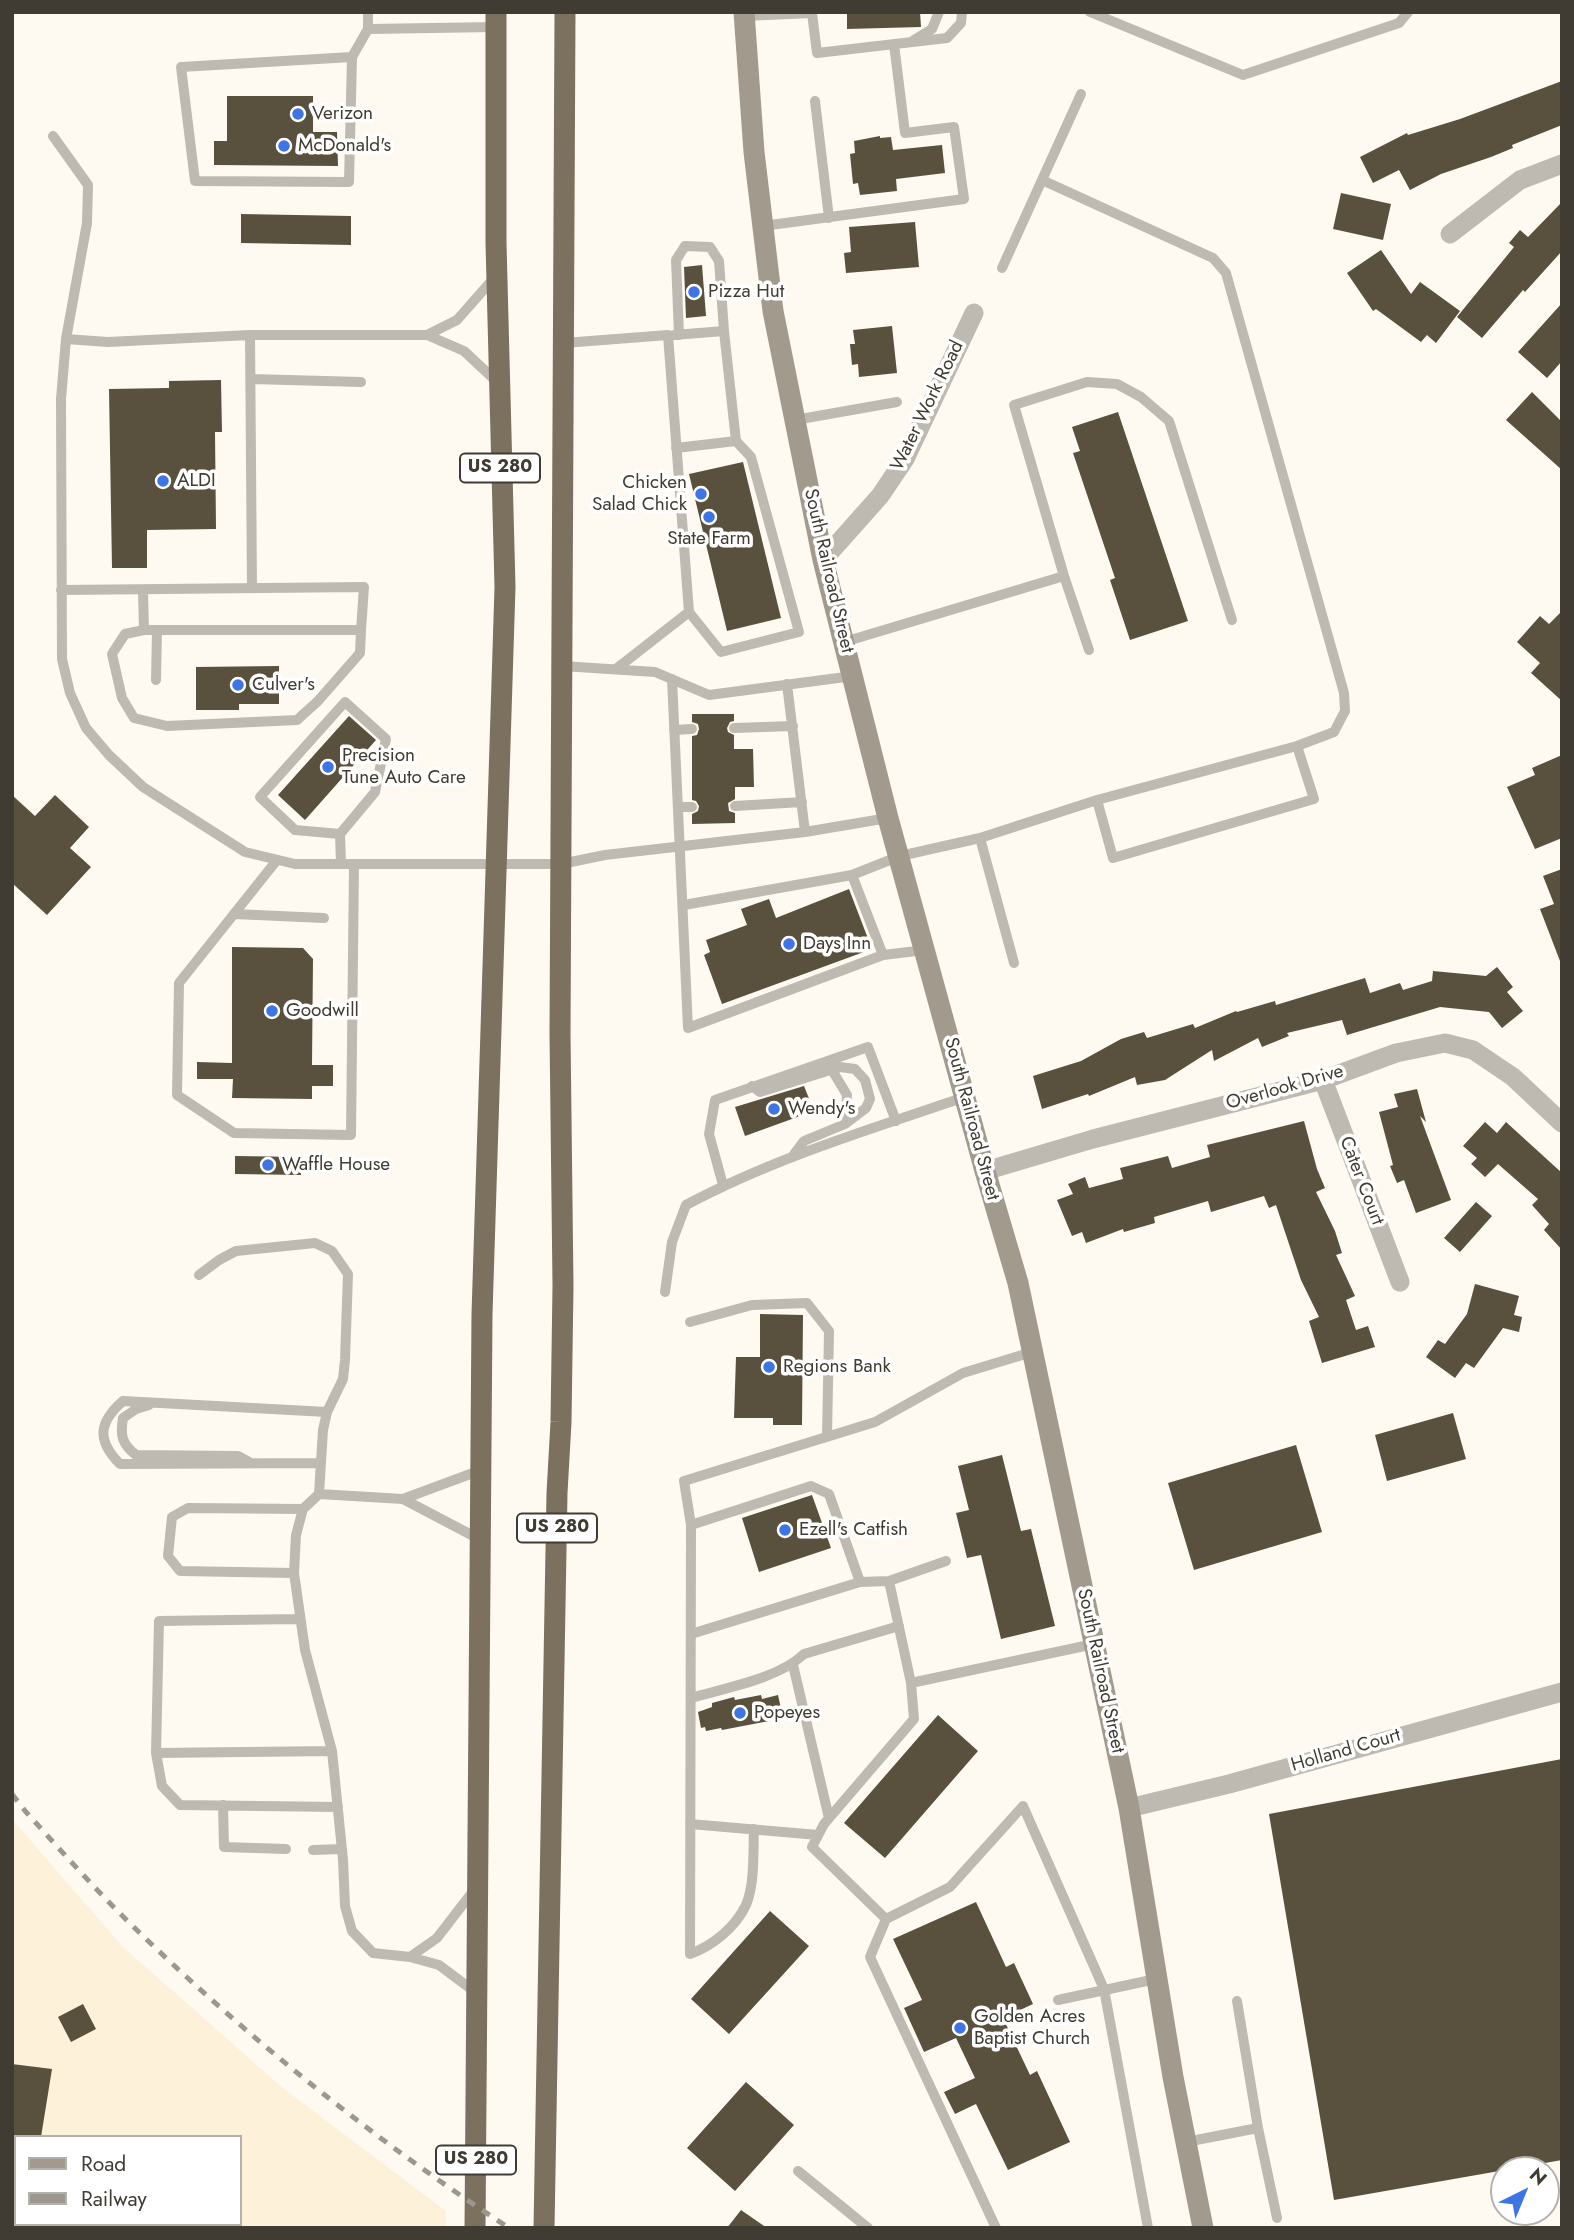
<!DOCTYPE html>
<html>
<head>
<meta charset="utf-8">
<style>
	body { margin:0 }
	#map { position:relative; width:1574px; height:2240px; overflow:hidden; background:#fefaf1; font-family:Jost,sans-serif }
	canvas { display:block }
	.frame { position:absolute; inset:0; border:14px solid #403c33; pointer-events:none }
	.legend { position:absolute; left:14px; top:2135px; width:228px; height:91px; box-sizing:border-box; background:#fff; border:2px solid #b3b1ad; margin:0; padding:9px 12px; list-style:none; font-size:21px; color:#403c33 }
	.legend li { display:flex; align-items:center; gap:14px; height:35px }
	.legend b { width:35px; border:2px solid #b3b1ad }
	.north { position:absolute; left:1490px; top:2156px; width:70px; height:70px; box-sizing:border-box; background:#fff; border:2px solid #b3b1ad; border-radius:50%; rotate:43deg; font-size:19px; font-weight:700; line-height:28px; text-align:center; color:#403c33 }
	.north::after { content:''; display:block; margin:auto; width:24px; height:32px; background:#3e75e5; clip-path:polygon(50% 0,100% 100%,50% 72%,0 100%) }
</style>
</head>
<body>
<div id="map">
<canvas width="1574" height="2240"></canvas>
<div class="frame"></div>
<ul class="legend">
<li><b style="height:9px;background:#a29b8d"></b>Road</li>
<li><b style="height:9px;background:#9c988f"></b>Railway</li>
</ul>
<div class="north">N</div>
</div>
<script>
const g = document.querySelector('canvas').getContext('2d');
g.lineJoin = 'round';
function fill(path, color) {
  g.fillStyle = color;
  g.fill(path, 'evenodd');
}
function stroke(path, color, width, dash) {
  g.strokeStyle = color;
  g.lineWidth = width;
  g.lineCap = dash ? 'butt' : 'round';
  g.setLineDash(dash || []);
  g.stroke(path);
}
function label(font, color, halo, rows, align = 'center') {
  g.font = font + ' Jost,sans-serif';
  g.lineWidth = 7;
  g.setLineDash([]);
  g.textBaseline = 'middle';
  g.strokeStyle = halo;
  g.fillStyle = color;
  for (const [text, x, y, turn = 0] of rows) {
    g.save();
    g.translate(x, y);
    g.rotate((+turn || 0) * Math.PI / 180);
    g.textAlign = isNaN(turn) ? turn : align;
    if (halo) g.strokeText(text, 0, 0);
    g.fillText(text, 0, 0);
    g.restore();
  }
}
fill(new Path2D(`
	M12 1819 123 1947 283 2088 446 2211V2228H12ZM16 2137H240V2224H16Z`), '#fdf1da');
fill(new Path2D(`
	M847 12H920L921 27 847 29Z
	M1562 81V125L1512 145 1513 148 1491 157 1441 174 1410 190 1399 170 1373 183 1360 157 1407 133 1408 135 1460 119Z
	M227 96H313V132H337L338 166 214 165V141H227Z
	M880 136V138L891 137 893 150 942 145 945 173 896 179 897 191 860 195 858 183 853 184 850 154 855 153 854 141Z
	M1341 193 1391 204 1383 240 1333 229Z
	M1562 202V251L1525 292 1523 290 1482 338 1457 317 1514 247 1509 243 1520 230 1528 237Z
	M241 214 351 216V245L241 243Z
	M915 222 919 267 846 273 844 253 851 252 849 227Z
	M1381 250 1411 294 1420 282 1460 311 1436 343 1427 335 1421 342 1376 309 1373 311 1347 273Z
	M702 265 706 316 686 318 684 267Z
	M1562 303V361L1547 378 1518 352Z
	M892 326 897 373 859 377 858 364 852 365 850 344H855L853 330Z
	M221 380 222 432H215L216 529 147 530V568H112L109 389 169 388V381Z
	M1532 392 1562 422V470L1506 420Z
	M1118 412 1188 621 1130 640 1110 580 1115 578 1073 453 1080 451 1072 427Z
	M743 462 781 618 727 631 689 474Z
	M1562 611V701L1531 673 1540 663 1517 642 1540 616 1549 624Z
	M279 666V704H239V710H196V667Z
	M692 714H734V721L730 722 727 728 728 732 734 735V749H753L754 787H735V799L728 803 729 811 735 813V823L692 824V814L698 811 699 806 696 801 692 800V736L697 735 699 729 698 724 692 722Z
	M349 716 376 740 305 820 278 795Z
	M1562 755V838L1535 849 1507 787 1535 775 1532 768Z
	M12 795 35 816 55 795 89 827 70 848 91 867 47 915 12 883Z
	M1562 869V961H1560L1540 909 1554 904 1543 876Z
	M849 889 872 949 722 1004 704 955 710 952 706 940 747 925 741 909 769 899 776 918Z
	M232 947 303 948 313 959 312 1065H333V1086H312V1099L232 1098 233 1079H197V1062L232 1063Z
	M1497 967 1513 987 1507 992 1523 1011 1502 1028 1489 1012 1440 1007 1347 1035 1342 1020 1287 1033 1289 1036 1262 1047 1258 1038 1214 1061 1212 1050 1165 1080 1137 1085 1135 1077 1089 1096 1088 1094 1042 1109 1033 1076 1081 1061 1121 1039 1144 1032 1147 1038 1193 1024 1195 1028 1236 1011 1237 1012 1275 1001 1276 1005 1365 978 1370 993 1400 983 1403 990 1432 981 1433 971 1486 976Z
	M804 1086 814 1111 745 1136 735 1107Z
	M1417 1089 1426 1122 1420 1116 1451 1200 1416 1213 1404 1180 1397 1183 1390 1166 1393 1165 1379 1112 1398 1107 1394 1094Z
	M1304 1121 1317 1169 1325 1188 1316 1192 1335 1231 1342 1253 1336 1255 1355 1296 1346 1300 1356 1330 1368 1326 1375 1347 1322 1363 1309 1321 1319 1317 1301 1280 1276 1205 1269 1208 1264 1196 1211 1212 1208 1201 1154 1217 1155 1223 1124 1232 1123 1229 1086 1243 1082 1232 1072 1236 1057 1200 1073 1194 1068 1184 1085 1177 1089 1188 1123 1179 1120 1168 1168 1156 1172 1168 1210 1157 1207 1145Z
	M1485 1122 1497 1133 1506 1122 1562 1173V1250L1544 1230 1549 1224 1532 1205 1538 1199 1498 1164 1485 1177 1471 1164 1477 1158 1463 1146Z
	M235 1156 301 1157V1175L235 1174Z
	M1476 1202 1492 1216 1460 1252 1444 1238Z
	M1475 1284 1519 1296 1514 1315 1522 1317 1519 1332 1503 1328 1474 1368 1466 1363 1455 1378 1426 1357 1438 1340 1445 1344 1467 1314Z
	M760 1314 803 1315 802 1425H773V1418H734L736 1357H760Z
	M1453 1413 1466 1459 1387 1481 1375 1435Z
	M1296 1445 1322 1532 1194 1570 1168 1483Z
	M1002 1455 1021 1531 1031 1529 1055 1626 1001 1639 981 1555 967 1558 956 1513 969 1510 958 1466Z
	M812 1495 831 1548 759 1572 742 1518Z
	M761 1695 762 1699 778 1695 782 1713 769 1717V1721L722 1730 721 1728 706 1731 705 1727 701 1728 698 1712 712 1707V1703L734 1697 735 1700Z
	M938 1715 978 1751 885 1858 844 1823Z
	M1562 1759V2160L1334 2200 1269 1814Z
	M976 1902 1006 1967 1014 1963 1033 2004 1003 2018 1030 2075 1037 2071 1070 2142 1008 2170 976 2104 955 2114 944 2092 975 2078 956 2038 924 2052 904 2008 922 2000 893 1939Z
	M770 1911 809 1946 729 2034 691 1999Z
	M83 2004 96 2029 71 2042 58 2017Z
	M12 2064 52 2069 41 2137H12Z
	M746 2082 794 2125 735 2191 687 2148Z
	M741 2210 767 2228H727Z`), '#59503e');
stroke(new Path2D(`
	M1090 12 1243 75 1399 23 1408 12
	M745 16 812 13 817 53 947 38 961 23 962 12
	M368 29 496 27
	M914 40 932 29 939 12
	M352 57 181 67 195 181 349 182 352 57 368 29V12
	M815 101 829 218
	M53 136 88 185 87 223 66 339 61 399 62 659 70 693 86 728 109 755 143 787 245 852 295 864H561L605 855 805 832 888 818
	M1042 180 1213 258 1226 273 1344 693 1345 711 1334 732 1297 746 1314 799 1113 858 1097 800 1297 746
	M763 226 964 199 954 127 905 133 894 44
	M1002 268 1081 94
	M250 335 252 588
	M427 335 457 320 494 278
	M674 335 724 331 736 441
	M679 335 676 260 685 246 710 247 719 261 724 331
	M66 339 108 342 250 335H427L464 351 496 381
	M564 343 668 335 689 612 616 669
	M251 379 361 382
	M795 420 897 402
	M676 448 736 441 751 457 799 632 721 652 689 612
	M1064 576 1014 405 1087 382 1117 384 1141 397 1169 421 1232 620
	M61 590 364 587 361 630H144L143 591
	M144 630 125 634 112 654 122 698 134 718 167 726 297 720 318 701 360 653 361 630
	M844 642 1064 576 1089 650
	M562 666 655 672 709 695 853 676
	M672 679 688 1028 883 955 925 950
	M156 680 157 630
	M787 684 805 832
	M734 728 793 726
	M674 730 692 729
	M735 806 802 802
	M679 807H692
	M340 834 295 830 260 797 345 702 386 739 375 792 340 834 341 864
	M277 860 179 983 177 1095 234 1133 351 1135 354 864
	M852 875 883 955
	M684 905 852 875 900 856 980 838
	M234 914 324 918
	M1014 963 980 838 1097 800
	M832 1070 847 1095 845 1124
	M752 1086 760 1092 840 1067 855 1069 865 1080 870 1099 866 1108 845 1124 804 1141 792 1157
	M723 1185 709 1134 715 1100 868 1047 896 1121
	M199 1275 219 1260 236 1251 315 1243 332 1251 348 1274 345 1360 343 1379 327 1412 323 1430 319 1494
	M665 1292 672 1242 686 1205C774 1158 871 1129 965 1097
	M690 1322 752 1305 807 1303 829 1331 827 1437
	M149 1405 136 1409 123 1418C120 1436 122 1444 136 1455L238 1456 249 1462
	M319 1463 120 1464C96 1440 99 1422 123 1401L327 1412
	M403 1499 481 1470
	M691 1525 811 1486 829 1494 860 1582
	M294 1573 180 1571 168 1556 172 1517 188 1508 303 1509
	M300 1619 159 1621 156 1753 332 1751
	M691 1634 860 1582 889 1581
	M793 1665 829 1818
	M911 1683 1094 1644
	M691 1698C725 1688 778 1679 804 1654L899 1626
	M156 1753 162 1786 180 1805 338 1807
	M223 1805 224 1847 286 1849
	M690 1824 818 1835
	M754 1829C753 1852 755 1884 746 1905 735 1928 712 1946 690 1954L691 1525 684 1481 875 1422 963 1373 1032 1352
	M313 1850 342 1849
	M886 1919 812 1847 824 1824 914 1719 911 1683 889 1581 946 1561
	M410 1957 437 1938 474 1890
	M475 1992 439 1965 410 1957 373 1953 352 1931 345 1906 343 1860 332 1751 305 1650 294 1573 296 1535 303 1509 319 1494 403 1499 481 1540
	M1058 2000 1156 1979
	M1237 2001 1258 2128 1277 2218
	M1186 2142 1258 2128
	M798 2171 868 2228
	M996 2228 870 1957 886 1919 950 1887 1023 1806 1104 1989 1148 2228`), '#bfbab1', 10);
stroke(new Path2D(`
	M1450 234 1520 180 1562 164
	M823 560 880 496 905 459 974 313
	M1323 1080 1400 1282
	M985 1171 1093 1139 1323 1080 1396 1053 1445 1043 1473 1050 1513 1077 1562 1123
	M1129 1808 1229 1784 1562 1692`), '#bfbab1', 19);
stroke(new Path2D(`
	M744 12 754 152 773 311 823 560 888 818 985 1171 1018 1283 1129 1808 1173 2077 1203 2228`), '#a29b8d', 21);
stroke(new Path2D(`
	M475 2228 482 1314 505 587 496 243V12
	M544 2228 557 1493 561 1422 563 1286 560 1033 565 12`), '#7b715e', 21);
stroke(new Path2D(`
	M12 1794 26 1812C64 1854 102 1897 143 1936 256 2045 378 2142 509 2228`), '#9c988f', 5, [9, 9]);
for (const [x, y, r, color] of [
	[298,114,7,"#3e75e5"],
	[284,146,7,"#3e75e5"],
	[694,292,7,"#3e75e5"],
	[163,481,7,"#3e75e5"],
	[701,494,7,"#3e75e5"],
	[709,517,7,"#3e75e5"],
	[238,685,7,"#3e75e5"],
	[328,767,7,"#3e75e5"],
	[789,944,7,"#3e75e5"],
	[272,1011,7,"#3e75e5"],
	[774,1109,7,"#3e75e5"],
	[268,1165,7,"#3e75e5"],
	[769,1367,7,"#3e75e5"],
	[785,1530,7,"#3e75e5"],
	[740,1713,7,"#3e75e5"],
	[960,2028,7,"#3e75e5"]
]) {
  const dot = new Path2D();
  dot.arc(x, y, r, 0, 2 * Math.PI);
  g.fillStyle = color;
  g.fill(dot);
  stroke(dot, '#fff', 2.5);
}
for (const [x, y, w] of [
	[500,468,80],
	[557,1528,80],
	[476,2160,80]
]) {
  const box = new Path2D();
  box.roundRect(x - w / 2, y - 14.5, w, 29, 5);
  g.fillStyle = '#fff';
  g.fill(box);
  stroke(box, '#403c33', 2);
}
label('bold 18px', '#403c33', null, [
	["US 280",500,468],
	["US 280",557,1528],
	["US 280",476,2160]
]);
label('19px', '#403c33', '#fff', [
	["Verizon",312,114],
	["McDonald's",298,146],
	["Pizza Hut",708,292],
	["ALDI",177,481],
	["Chicken",687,483,"right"],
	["Salad Chick",687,505,"right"],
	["State Farm",709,539,"center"],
	["Culver's",252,685],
	["Precision",342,756],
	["Tune Auto Care",342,778],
	["Days Inn",803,944],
	["Goodwill",286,1011],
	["Wendy's",788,1109],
	["Waffle House",282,1165],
	["Regions Bank",783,1367],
	["Ezell's Catfish",799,1530],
	["Popeyes",754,1713],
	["Golden Acres",974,2017],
	["Baptist Church",974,2039]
], 'left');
label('19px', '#403c33', '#fff', [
	["Water Work Road",928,406,-64],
	["South Railroad Street",828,571,77],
	["Overlook Drive",1285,1088,-16],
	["South Railroad Street",971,1119,75],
	["Cater Court",1361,1181,69],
	["South Railroad Street",1100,1671,78],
	["Holland Court",1346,1751,-16]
]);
</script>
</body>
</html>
